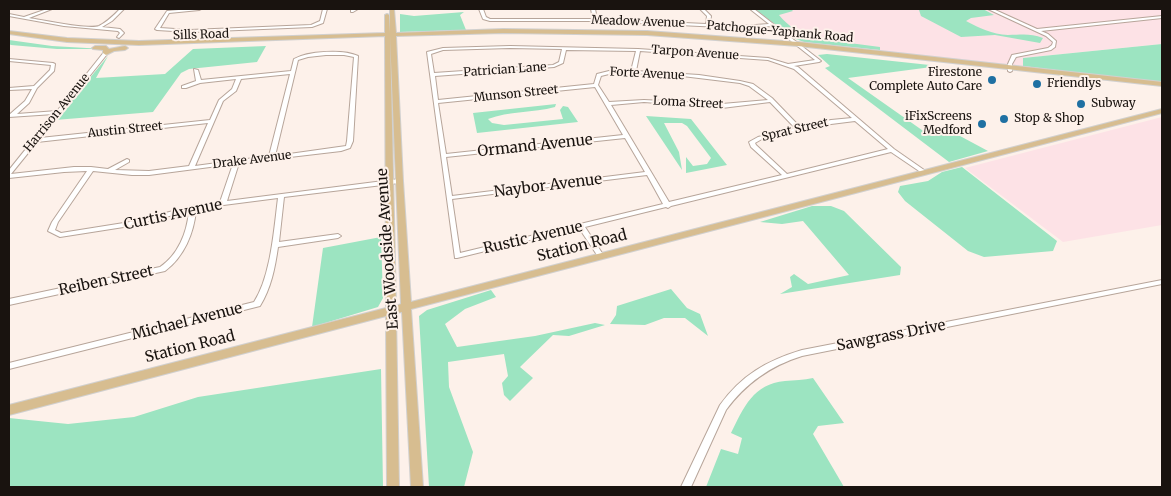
<!DOCTYPE html>
<html>
<head>
<meta charset="utf-8">
<style>
	body { margin:0 }
	#map { position:relative; width:1171px; height:496px; overflow:hidden; background:#fdf1ea; font-family:Merriweather,serif }
	canvas { display:block }
	.frame { position:absolute; inset:0; border:10px solid #19130f; pointer-events:none }
</style>
</head>
<body>
<div id="map">
<canvas width="1171" height="496"></canvas>
<div class="frame"></div>
</div>
<script>
const g = document.querySelector('canvas').getContext('2d');
g.lineJoin = 'round';
function fill(path, color) {
  g.fillStyle = color;
  g.fill(path, 'evenodd');
}
function stroke(path, color, width, dash) {
  g.strokeStyle = color;
  g.lineWidth = width;
  g.lineCap = dash ? 'butt' : 'round';
  g.setLineDash(dash || []);
  g.stroke(path);
}
function label(font, color, halo, rows, align = 'center') {
  g.font = font + ' Merriweather,serif';
  g.lineWidth = 4;
  g.setLineDash([]);
  g.textBaseline = 'middle';
  g.strokeStyle = halo;
  g.fillStyle = color;
  for (const [text, x, y, turn = 0] of rows) {
    g.save();
    g.translate(x, y);
    g.rotate((+turn || 0) * Math.PI / 180);
    g.textAlign = isNaN(turn) ? turn : align;
    if (halo) g.strokeText(text, 0, 0);
    g.fillText(text, 0, 0);
    g.restore();
  }
}
fill(new Path2D(`
	M758 9H1162V44L1023 58V66L803 43Z
	M1162 117V225L1063 242 965 168Z`), '#fde2e6');
fill(new Path2D(`
	M755 9H791L793 11 779 15C788 26 799 33 811 38L880 47V50L804 42 793 38Z
	M983 9 994 15 971 18 966 21C979 28 992 34 1008 35 1021 35 1030 33 1043 38L1040 43 995 35 961 37 921 16 919 10Z
	M464 12 460 15 466 30 400 32V14L414 16Z
	M9 40 52 46 104 49H57L11 45 9 44Z
	M1162 44V83L1023 66V58Z
	M266 46 257 62 189 69 181 73 153 112 55 120 108 56 96 78 165 74 193 49Z
	M827 54 939 66 848 78 929 135 945 134 960 136 988 151 949 162 825 68 830 66 818 55Z
	M556 104 555 107C533 113 509 111 488 119L492 123 504 125 563 119 560 110 563 106 568 107 578 122 477 133 473 113Z
	M646 116 691 119 727 165 686 173V157L693 166 707 164 711 158 687 126 682 123H664L679 152 682 170Z
	M962 167 1057 241 1053 251 984 257 968 251 905 201 898 192 900 186 928 181 942 172Z
	M812 206H831L844 211 901 267 900 275 780 294 792 287 790 277 794 274 808 284 849 275 803 221 782 224 760 222Z
	M381 237 383 298 378 307 312 327 323 248Z
	M671 289 687 308 700 314 708 336 685 318H664L645 325 610 324 616 315 617 306Z
	M491 290 496 297 465 309 445 324 457 347 535 336 595 323 605 325 569 336 553 335 520 367 533 378 510 401 504 395 502 383 508 376 504 354 448 362 449 387 473 452 464 487H429L419 316 427 310Z
	M381 369 383 487H9V418L68 424 134 417 198 397Z
	M813 378 844 423 818 426 813 434 844 487H706L721 449 738 454 742 438 731 433C744 407 753 384 785 381 794 380 804 380 813 378Z`), '#9ce4c1');
const minor = new Path2D(`
	M47 9H52L29 18C42 20 89 30 99 26 107 22 114 15 120 9H124L112 21 102 27 120 29 124 33 119 38 117 37 120 33 118 31 64 26 9 16V14L24 17Z
	M190 9H201L199 10 169 13 160 28 190 30 311 25 320 21 323 9H327L323 23 312 27 190 32 157 30 155 29 167 11Z
	M354 9H358L353 12H351V10Z
	M479 9H483L486 17 490 19H593L591 9H595L597 19 706 24 707 16 700 9H704L711 16 710 24 742 26 769 24 750 9H754L821 61 819 62 794 66 798 67 894 149 927 172 924 174 922 173 891 152 671 206 668 208 666 207 585 227 604 256 601 258H599L579 228 457 258H455L427 52 443 48 510 46 638 49 768 58 788 64 815 60 772 26 742 28 595 21H490L483 19ZM510 48 562 49 559 62 553 65 434 73 431 54 443 50ZM566 50 636 51 631 71H609L597 74 594 84 438 100 435 76 554 67 563 63ZM640 51 768 60 794 69 852 118 831 120 800 127 772 98 753 84 740 81 699 75 636 71ZM627 73 674 75 740 83 749 86 768 100 722 104 644 100 609 102 598 85 601 76 609 74ZM595 87 623 135 446 154 438 103ZM644 102 722 108 770 102 795 128 758 137 749 142 751 147 782 175 669 202 611 105ZM855 121 888 149 787 174 756 145 755 143 762 139 831 124ZM625 138 645 172 452 196 446 157ZM647 175 663 204 460 253 452 199Z
	M988 9H993L1037 29 1162 16V18L1041 31 1048 34 1056 41 1055 47 1051 50 1016 57 1012 64V71L1010 72 1008 71V64L1012 55 1048 48 1052 45 1053 42 1046 36Z
	M104 52 108 53 40 138 210 120 219 100 232 89 236 79 200 83 186 88H182V86L196 81 194 69 198 70 201 80 291 71 294 59C307 51 344 49 358 56L353 141 350 148 341 151 239 163 227 201 399 179 402 181 399 183 284 197 279 242 338 234 341 236 338 238 278 247C275 268 271 288 260 306L9 369V363L254 302C271 276 274 229 278 198L208 207 196 210C194 233 184 257 165 271L9 305V299L160 267C178 255 187 233 189 211L130 226 60 237 48 231 52 222 87 171 64 172 9 178V170L54 114 9 117V115L25 101 32 89 9 90V88L34 86 50 70 51 65 9 61V59L53 63 55 64 54 71 37 88 29 103 17 114 57 111ZM326 55H344L354 57 347 141 346 146 275 156 298 60 308 57ZM290 74 269 156 195 166 223 101 236 91 241 79ZM208 123 189 166 149 171 115 170 129 162V160L127 159 108 169 91 167H74L11 174 37 142ZM233 164 220 202 193 206 130 222 61 233 55 230 58 222 93 171 132 175H149Z
	M1162 280V284L802 356C770 366 746 383 726 410L691 487H681L720 405C742 375 766 361 802 350Z`);
const major = new Path2D(`
	M390 9H394L396 33 503 29 647 31 798 42 1162 82V86L798 46 647 35 503 33 396 36 403 181 411 302 1162 109V113L411 309 423 487H411L402 312 396 313 399 487H387L386 316 9 415V405L386 308 385 36 139 45 67 42 9 34V31L67 38 139 41 385 33V15L387 14 389 15 390 33ZM390 36 401 304 396 306Z
	M95 46H106L109 49 125 46 128 48 125 50 114 51 106 55 103 53V50L93 49 92 48Z`);
stroke(minor, '#b7a59a', 2);
stroke(major, '#d1d0cf', 2);
fill(minor, '#fff');
fill(major, '#d7bd90');
for (const [x, y, r, color] of [
	[992,80,5,"#1f70a2"],
	[1037,84,5,"#1f70a2"],
	[1081,104,5,"#1f70a2"],
	[1004,119,5,"#1f70a2"],
	[982,124,5,"#1f70a2"]
]) {
  const dot = new Path2D();
  dot.arc(x, y, r, 0, 2 * Math.PI);
  g.fillStyle = color;
  g.fill(dot);
  stroke(dot, '#fdf1ea', 2);
}
label('12px', '#19130f', '#fdf1ea', [
	["Meadow Avenue",638,22,2],
	["Patchogue-Yaphank Road",780,32,5],
	["Sills Road",201,35,-2],
	["Tarpon Avenue",695,53,4],
	["Patrician Lane",505,70,-4],
	["Forte Avenue",647,74,3],
	["Munson Street",516,94,-6],
	["Loma Street",688,103,3],
	["Harrison Avenue",57,113,-51],
	["Austin Street",125,130,-6],
	["Sprat Street",795,130,-13],
	["Drake Avenue",252,160,-7]
]);
label('12px', '#19130f', '#fdf1ea', [
	["Firestone",982,73,"right"],
	["Complete Auto Care",982,87,"right"],
	["Friendlys",1047,84],
	["Subway",1091,104],
	["iFixScreens",972,117,"right"],
	["Medford",972,131,"right"],
	["Stop & Shop",1014,119]
], 'left');
label('15px', '#19130f', '#fdf1ea', [
	["Ormand Avenue",535,146,-6],
	["Naybor Avenue",548,186,-7],
	["Curtis Avenue",173,215,-12],
	["Rustic Avenue",533,238,-13],
	["Station Road",582,246,-14],
	["East Woodside Avenue",388,249,-94],
	["Reiben Street",106,281,-12],
	["Michael Avenue",187,322,-14],
	["Sawgrass Drive",891,336,-11],
	["Station Road",190,347,-14]
]);
</script>
</body>
</html>
